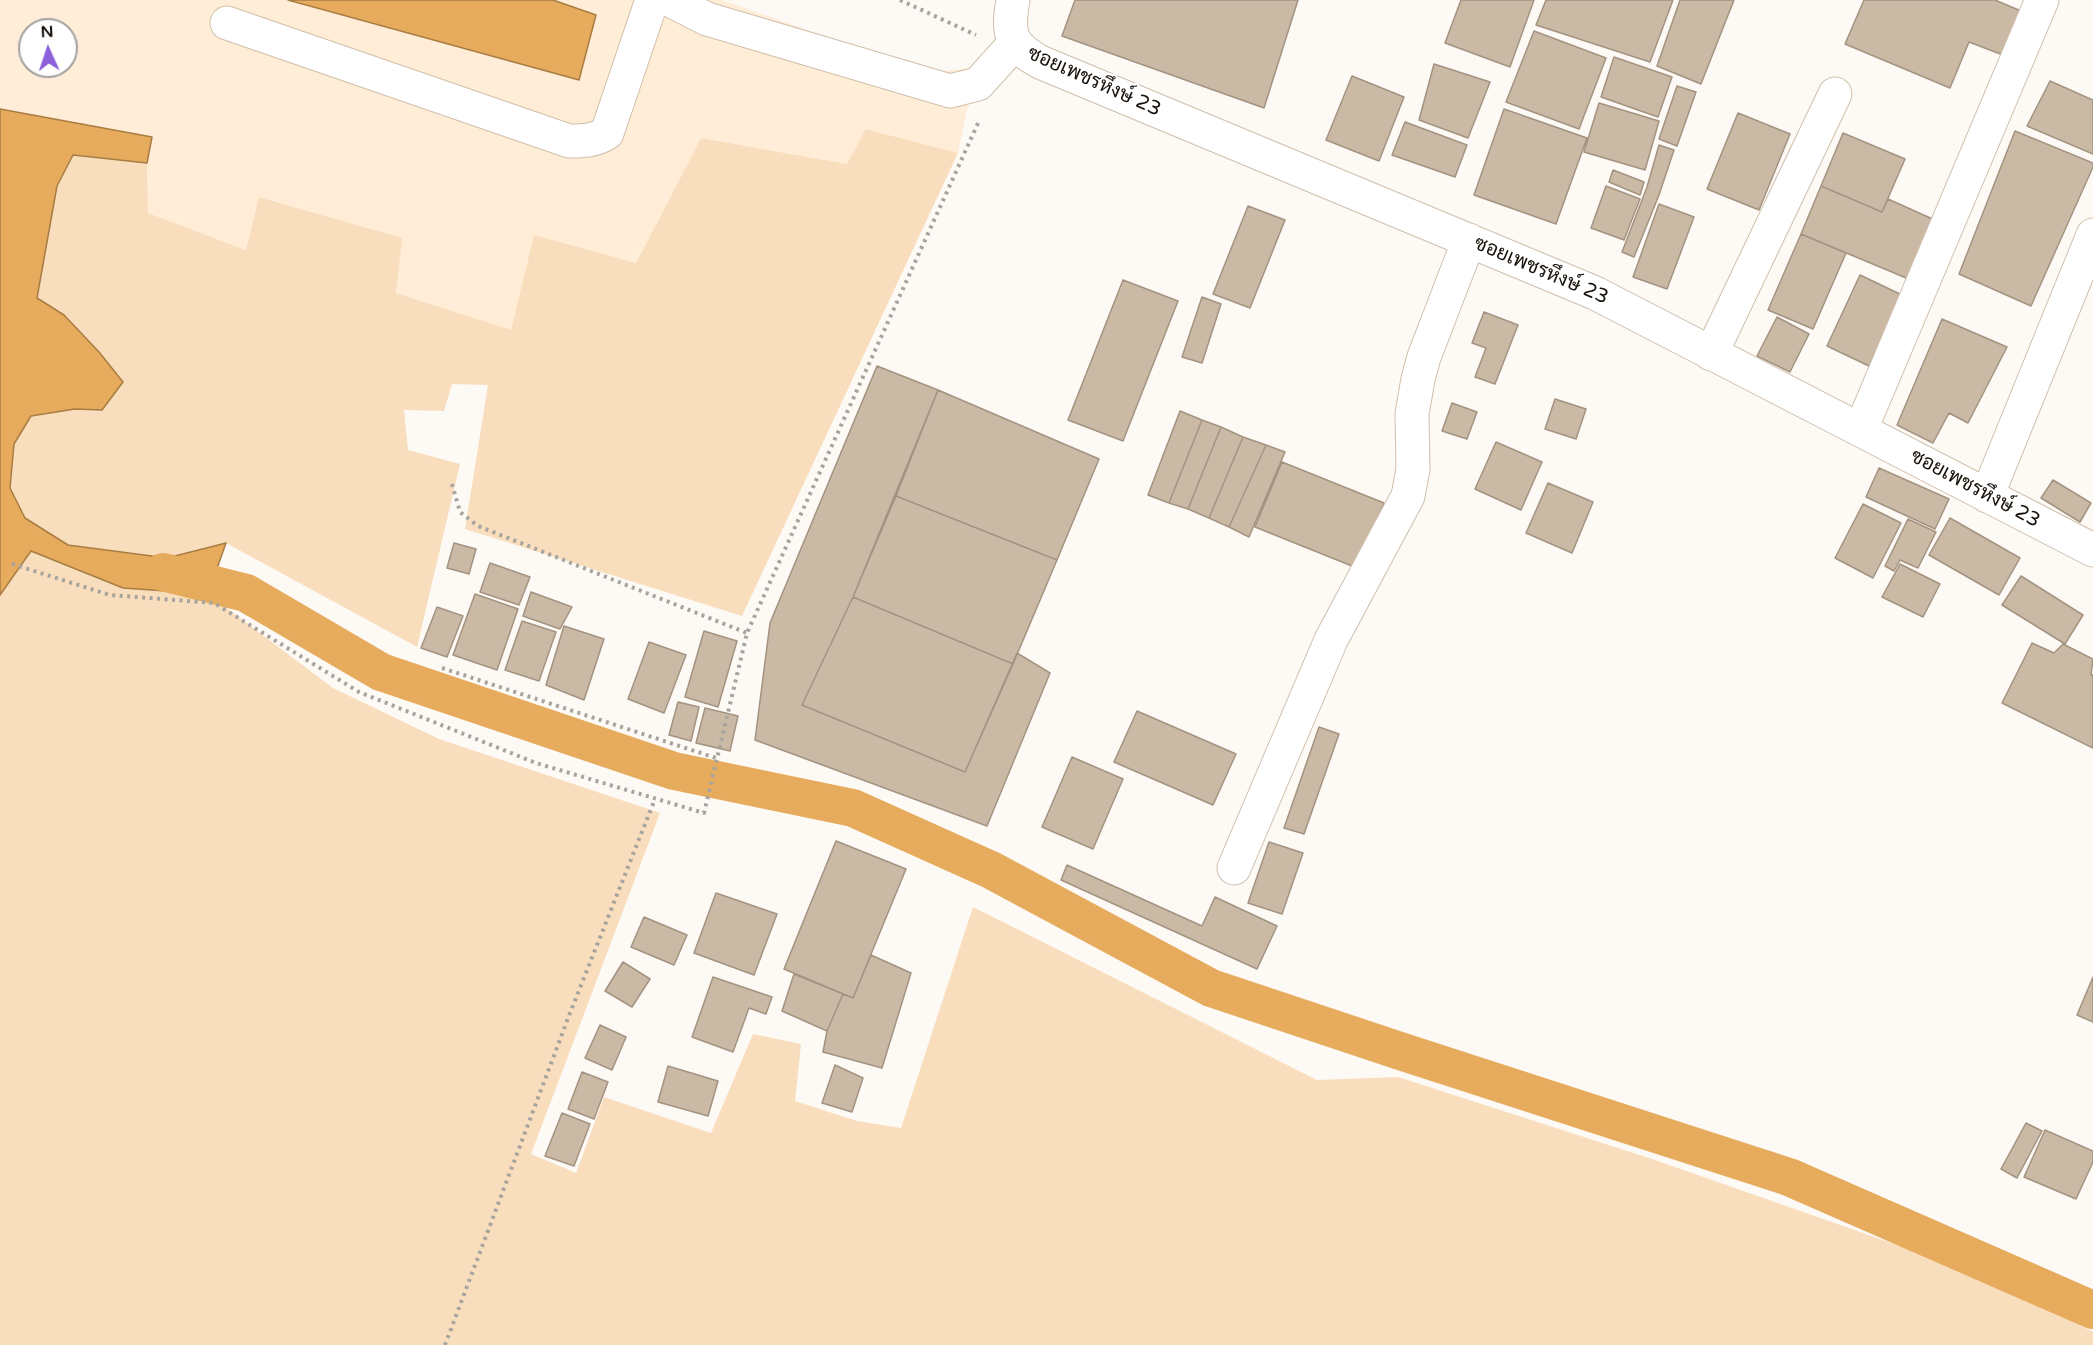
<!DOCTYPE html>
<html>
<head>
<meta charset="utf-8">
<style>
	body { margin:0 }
	#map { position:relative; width:2093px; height:1345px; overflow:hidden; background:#fdf9f5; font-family:"Varela Round",sans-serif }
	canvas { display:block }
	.north { position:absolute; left:18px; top:18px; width:60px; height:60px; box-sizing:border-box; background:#fff; border:2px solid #a3a09d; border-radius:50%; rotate:357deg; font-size:16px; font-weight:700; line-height:24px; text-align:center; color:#18120b }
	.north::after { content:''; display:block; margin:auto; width:21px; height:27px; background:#8c60da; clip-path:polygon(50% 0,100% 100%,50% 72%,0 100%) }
</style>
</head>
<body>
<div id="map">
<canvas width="2093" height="1345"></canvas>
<div class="north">N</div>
</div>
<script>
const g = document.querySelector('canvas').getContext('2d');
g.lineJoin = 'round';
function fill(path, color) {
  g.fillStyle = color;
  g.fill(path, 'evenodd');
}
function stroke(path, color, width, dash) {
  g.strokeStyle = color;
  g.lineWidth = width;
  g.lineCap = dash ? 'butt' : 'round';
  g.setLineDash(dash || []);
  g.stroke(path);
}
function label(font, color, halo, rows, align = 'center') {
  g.font = font + ' "Varela Round",Sarabun,sans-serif';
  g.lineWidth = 4.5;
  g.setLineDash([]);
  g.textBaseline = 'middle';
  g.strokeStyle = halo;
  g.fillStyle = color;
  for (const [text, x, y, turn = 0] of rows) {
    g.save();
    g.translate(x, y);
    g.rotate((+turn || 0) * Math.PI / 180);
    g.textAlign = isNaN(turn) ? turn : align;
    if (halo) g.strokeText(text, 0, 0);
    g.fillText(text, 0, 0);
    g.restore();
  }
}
fill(new Path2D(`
	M0 0H288L578 80 596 15 553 0H722L930 73 976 67 958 153 867 129 847 164 701 138 636 263 534 236 511 331 396 293 401 238 260 197 247 250 148 213 147 163 152 137 0 109ZM30 30H66V66H30Z`), '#ffedd7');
fill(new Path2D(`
	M866 129 958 153 742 616 465 529 488 385 452 384 444 411 404 410 408 450 460 464 417 647 226 543 167 558 68 545 25 518 10 488 14 444 31 416 75 409 102 410 99 352 64 315 37 298 57 186 73 155 147 163 148 213 246 250 259 197 402 238 396 293 511 330 534 235 636 263 701 138 847 164Z
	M31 550 123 588 208 594 333 688 439 739 660 813 531 1154 576 1173 604 1097 711 1133 753 1034 801 1044 795 1101 857 1121 901 1128 973 907 1317 1080 1398 1077 1655 1160 1980 1274 2093 1332V1345H0V595Z`), '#f9debd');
const water = new Path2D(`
	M288 0H553L596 15 579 80Z
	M0 109 152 137 147 163 73 155 57 186 37 298 64 315 99 352 123 382 102 410 75 409 31 416 14 444 10 488 25 518 68 545 167 558 226 543 208 594 123 588 31 551 0 595Z`);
fill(water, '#e6ab5c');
stroke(water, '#a87d44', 1.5);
stroke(new Path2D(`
	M163 572 246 593 381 672 674 771 853 808 991 870 1211 988 1400 1051 1789 1177 2093 1310`), '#e6ab5c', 38);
const building = new Path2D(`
	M1075 0H1298L1264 108 1062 36Z
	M1461 0H1534L1510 67 1445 43Z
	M1546 0H1673L1650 62 1536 25Z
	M1680 0H1734L1701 84 1657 66Z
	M1864 0H1995L2021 11 2003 55 1969 42 1950 88 1845 44Z
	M1534 31 1606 58 1579 129 1506 102Z
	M1614 57 1672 77 1658 117 1601 97Z
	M1434 64 1490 82 1468 138 1419 120Z
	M1352 76 1404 97 1379 161 1326 140Z
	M2050 81 2093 100V154L2027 126Z
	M1677 86 1696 92 1677 146 1659 139Z
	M1599 103 1659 121 1645 170 1584 152Z
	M1504 109 1587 138 1556 224 1474 195Z
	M1738 113 1790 134 1759 210 1707 189Z
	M1405 122 1467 145 1455 177 1392 155Z
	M2015 131 2093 163V167L2031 306 1959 274Z
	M1843 133 1905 159 1882 212 1821 186Z
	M1659 145 1674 150 1659 195 1634 257 1622 252 1647 187Z
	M1613 170 1644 182 1640 195 1609 182Z
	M1606 186 1640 199 1624 240 1591 228Z
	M1821 186 1882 212 1888 199 1937 221 1911 280 1801 234Z
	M1659 204 1694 217 1667 289 1633 277Z
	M1248 206 1285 220 1250 308 1213 294Z
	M1801 234 1846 253 1813 329 1768 310Z
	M1860 275 1902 295 1869 366 1827 346Z
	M1123 280 1178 301 1123 441 1068 420Z
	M1202 297 1221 304 1202 363 1182 357Z
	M1484 312 1518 325 1495 384 1475 377 1486 348 1472 343Z
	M1777 317 1809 334 1790 372 1757 356Z
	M1942 319 2007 347 1968 423 1949 413 1933 443 1897 425Z
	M877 366 938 390 853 597 802 705 965 772 1017 653 1050 673 987 826 755 740 770 623Z
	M938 390 1099 459 1057 560 896 496Z
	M1555 399 1586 409 1576 439 1545 429Z
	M1452 403 1477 412 1467 439 1442 431Z
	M1180 411 1202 420 1169 503 1148 495Z
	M1202 420 1221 427 1188 509 1169 503Z
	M1221 427 1243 437 1209 518 1188 509Z
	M1243 437 1266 445 1229 527 1209 518Z
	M1496 442 1542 462 1521 510 1475 489Z
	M1266 445 1285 452 1249 537 1229 527Z
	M1282 462 1384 503 1357 568 1255 527Z
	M1879 468 1949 499 1935 529 1866 497Z
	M2053 480 2091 503 2080 522 2041 498Z
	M1548 483 1593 502 1572 553 1526 533Z
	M896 496 1057 560 1013 664 853 597Z
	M1863 504 1901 523 1873 578 1835 558Z
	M1950 518 2020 558 1999 595 1929 555Z
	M1908 519 1936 532 1918 568 1900 560 1894 571 1885 566Z
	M454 543 476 549 469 574 447 568Z
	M490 563 530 577 519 605 480 592Z
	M1900 564 1940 584 1923 617 1882 597Z
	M2021 576 2083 615 2065 644 2002 605Z
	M531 592 572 607 560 629 523 616Z
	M475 594 518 609 497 670 453 655Z
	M853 597 1013 664 965 772 802 705Z
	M437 607 463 616 447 657 421 648Z
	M522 621 556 632 539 681 505 670Z
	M564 626 604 639 584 700 546 685Z
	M704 631 737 641 718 707 685 697Z
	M649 642 686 655 664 713 628 699Z
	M2032 643 2054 653 2063 644 2093 659 2091 675H2093V748L2002 703Z
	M678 702 699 707 691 741 669 735Z
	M705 708 738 716 730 751 696 743Z
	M1137 711 1236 754 1213 805 1114 762Z
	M1319 727 1339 734 1304 834 1284 828Z
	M1072 757 1123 779 1093 849 1042 827Z
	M836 841 906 869 853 998 784 969Z
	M1269 842 1303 853 1282 914 1248 903Z
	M1067 865 1202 926 1215 897 1277 926 1257 969 1061 880Z
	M716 893 777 914 754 975 694 953Z
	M644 917 687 935 674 965 631 947Z
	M871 955 911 973 882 1068 823 1052 827 1031 843 994 853 998Z
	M623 962 650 979 632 1007 605 991Z
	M794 974 843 994 827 1031 782 1011Z
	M713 977 772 997 766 1014 749 1008 733 1052 692 1037Z
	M2093 977V1022L2077 1015Z
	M600 1025 626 1037 612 1070 585 1058Z
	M835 1065 863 1078 852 1112 822 1103Z
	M668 1066 718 1081 708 1116 658 1102Z
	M582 1072 608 1082 594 1119 568 1109Z
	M562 1113 590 1124 574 1166 545 1156Z
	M2026 1123 2042 1131 2017 1178 2001 1169Z
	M2045 1130 2093 1151V1162L2076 1199 2024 1177Z`);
fill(building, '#cab9a5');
stroke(building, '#a39380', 1.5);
const minor = new Path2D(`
	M670 0 707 19 950 91 978 84 1015 43
	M1013 0C1007 34 1010 45 1040 62L1595 293 2093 550
	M227 23 569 141C584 141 594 141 607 133L652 0
	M1711 354 1835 94
	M1861 429 2042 0
	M1987 496 2093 235
	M1234 868 1331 640 1408 496 1413 469 1412 414 1418 379 1424 357 1469 240`);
stroke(minor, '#d0bfab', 35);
stroke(new Path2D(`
	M900 0 976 35
	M452 484 460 512 478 526 747 633
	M12 564 110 595 214 603 359 692 536 763 704 813 747 633 979 121
	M442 668 716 758
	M445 1345 570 1013 655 799`), '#a7a39e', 4, [3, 4.5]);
stroke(minor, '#fff', 33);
label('20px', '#18120b', '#fff', [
	["ซอยเพชรหึงษ์ 23",1094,82,24],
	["ซอยเพชรหึงษ์ 23",1541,271,23],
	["ซอยเพชรหึงษ์ 23",1975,489,28]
]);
</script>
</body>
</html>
